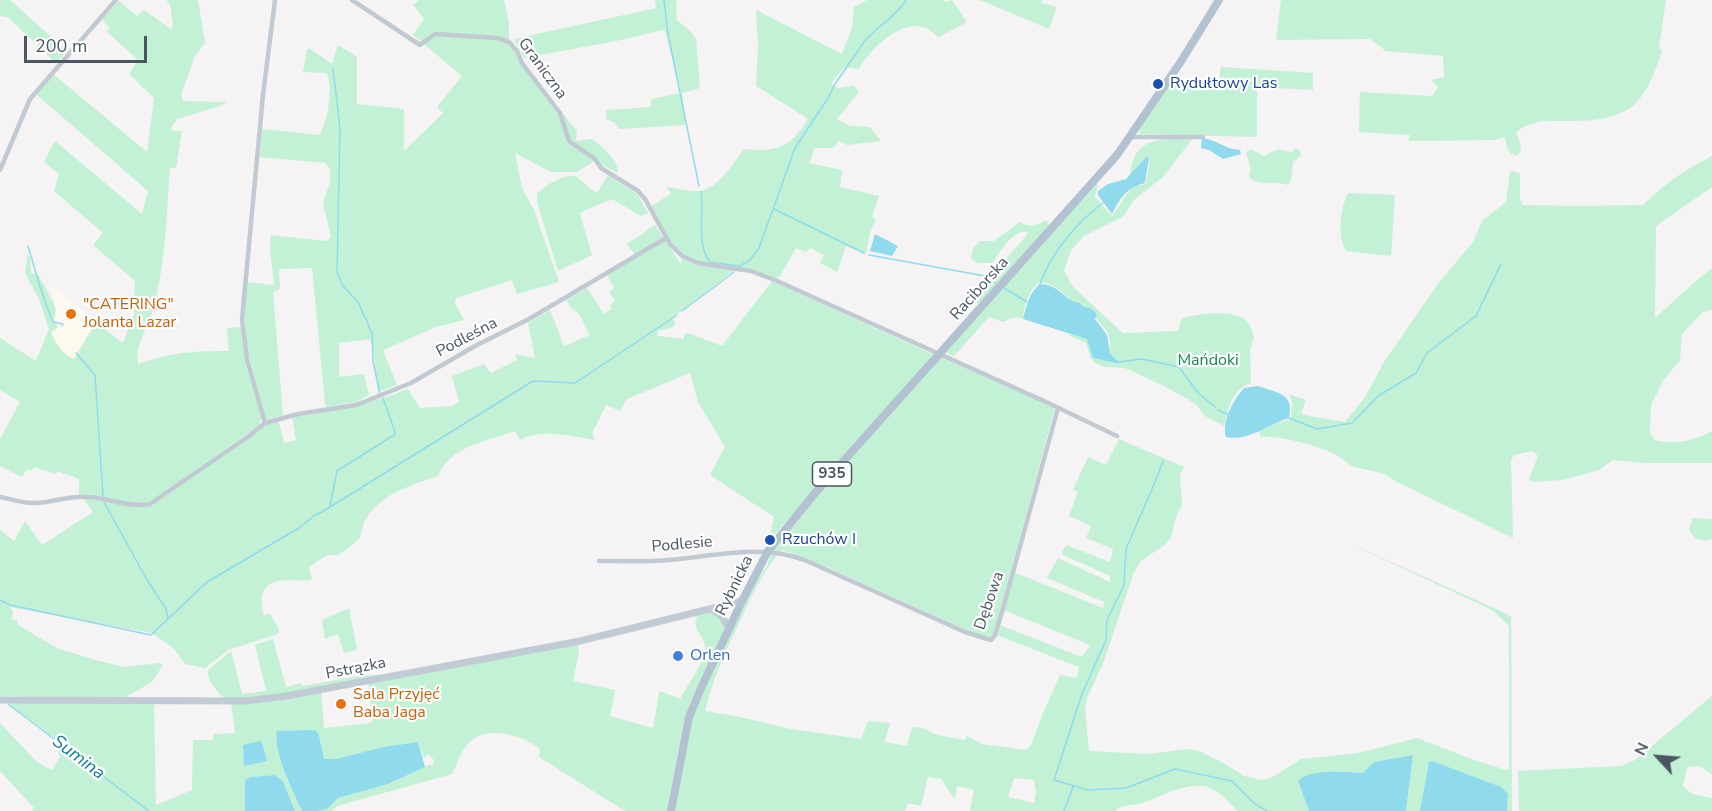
<!DOCTYPE html>
<html>
<head>
<meta charset="utf-8">
<style>
	body { margin:0 }
	#map { position:relative; width:1712px; height:811px; overflow:hidden; background:#f5f3f3; font-family:"Nunito Sans",sans-serif }
	canvas { display:block }
	.north { position:absolute; left:1628px; top:727px; width:60px; height:60px; -webkit-text-stroke:4px #fff; paint-order:stroke; rotate:296deg; font-size:16px; font-weight:700; line-height:24px; text-align:center; color:#4a5661 }
	.north::after { content:''; display:block; margin:auto; width:21px; height:27px; background:#4a5661; clip-path:polygon(50% 0,100% 100%,50% 72%,0 100%) }
	.scale { position:absolute; left:24px; top:36px; width:123px; height:27px; box-sizing:border-box; border:3px solid #4a5661; border-top:0; padding-left:8px; font-size:18px; line-height:21px; white-space:nowrap; color:#4a5661; -webkit-text-stroke:4px #fff; paint-order:stroke }
</style>
</head>
<body>
<div id="map">
<canvas width="1712" height="811"></canvas>
<div class="north">N</div>
<div class="scale">200 m</div>
</div>
<script>
const g = document.querySelector('canvas').getContext('2d');
g.lineJoin = 'round';
function fill(path, color) {
  g.fillStyle = color;
  g.fill(path, 'evenodd');
}
function stroke(path, color, width, dash) {
  g.strokeStyle = color;
  g.lineWidth = width;
  g.lineCap = dash ? 'butt' : 'round';
  g.setLineDash(dash || []);
  g.stroke(path);
}
function label(font, color, halo, rows, align = 'center') {
  g.font = font + ' "Nunito Sans",sans-serif';
  g.lineWidth = 4.5;
  g.setLineDash([]);
  g.textBaseline = 'middle';
  g.strokeStyle = halo;
  g.fillStyle = color;
  for (const [text, x, y, turn = 0] of rows) {
    g.save();
    g.translate(x, y);
    g.rotate((+turn || 0) * Math.PI / 180);
    g.textAlign = isNaN(turn) ? turn : align;
    if (halo) g.strokeText(text, 0, 0);
    g.fillText(text, 0, 0);
    g.restore();
  }
}
fill(new Path2D(`
	M50 284 96 322 73 360 68 357 58 346 52 335 51 330 58 325 54 317 56 310Z`), '#fdf9ef');
fill(new Path2D(`
	M0 0H10L67 51 56 63 8 17 0 16Z
	M166 0H198L205 43 195 56 181 95 183 101 227 102 220 106 177 119 171 128 172 131H182L176 168H170C166 218 166 268 151 316 145 333 135 346 138 364 171 352 195 351 229 351L227 328 246 327 244 316 246 282 274 285 270 250 271 235 327 241 331 237 323 203 330 182V169L325 163 260 157 262 129 320 135C328 117 333 93 327 73L303 72 307 50 309 48 332 64 338 45 357 57V104L404 109V151L443 113 437 107 462 76 413 35 424 19 413 5 419 0H504L509 22V45L515 52 522 66 558 114 564 115 577 131 576 141 592 139C602 147 618 159 618 173L594 161 577 172H551L515 153 522 188 534 210 559 282 517 294 512 280 456 298 455 303 464 320 436 327 383 350 397 385 378 392C375 374 376 356 370 339L339 343V377L364 374 369 395 356 402 327 407 325 404 312 268 279 269 280 289 273 292 283 415 266 420 248 352H244L261 417 260 425 151 501 138 504 79 495V479L57 471 56 474 34 467 32 471 27 469 22 477 0 466V439L20 402 0 390V338L36 361 49 329 39 299 25 273 28 254 30 257 31 273 39 276 53 302 56 310 54 320 58 327 54 331H51C54 342 63 355 74 359L96 322 123 343 134 315 135 281 93 245 103 233 54 191 59 174 44 162 55 141 142 214 148 191 36 94 53 74 147 152 154 98 129 74 138 60 107 32 110 28 102 20 119 1 137 16 144 10 171 29 173 25 170 4Z
	M655 0H676L677 20 692 33 696 39 700 88 682 93 686 125 619 129 615 123 606 119V110L651 107V99L681 93 665 31 662 30 621 40 524 58 514 39 656 8Z
	M867 0H943L946 2 952 0 967 22 939 37C934 34 928 28 923 27 900 20 868 51 859 69L845 67 831 83 838 88 854 86 859 92 837 119 850 126 870 127 881 141 847 145 839 141 833 148H815L809 163 842 170 840 187 879 196 872 217 876 220 870 232 866 254 846 246 837 272 820 263 824 255 810 248 806 252 796 248 777 281 751 271 688 260 666 236 651 206 671 194 667 187C677 188 690 192 700 191 719 188 733 163 744 149 776 153 791 147 808 119L756 86 758 46 756 10 842 54 852 28 854 7Z
	M980 0H1042L1041 3 1057 7 1049 29Z
	M1281 0H1666L1659 47 1662 52C1656 68 1649 89 1637 102 1618 121 1588 121 1563 121 1543 121 1533 120 1516 132L1521 146 1520 153 1516 156C1506 152 1507 147 1505 137L1495 140 1408 141 1410 135 1359 132 1360 92 1432 96 1438 87 1431 80 1444 77 1443 56 1386 51 1370 39 1276 40Z
	M1221 67 1313 73V90L1257 87V137L1140 134 1139 128 1170 82 1218 86Z
	M1193 138 1163 177 1134 200 1123 217 1084 236 1071 250 1064 270 1073 287 1123 333 1178 331 1182 318C1198 314 1225 310 1240 317 1249 320 1251 328 1254 336L1250 351 1251 383C1230 391 1229 407 1224 426L1205 416 1196 404 1164 386 1125 368 1105 367 1094 362 1090 357 1086 343 1068 335 1078 334 1088 339 1093 358 1119 364 1110 353 1109 345H1111L1107 331 1095 317 1097 314C1092 308 1088 309 1081 306 1064 297 1061 285 1039 282 1028 292 1025 304 1023 318L1015 317 1003 322 989 317 954 356 947 353 946 350 1098 183 1095 197 1112 216 1132 187 1146 184 1150 159 1148 155 1130 175C1131 169 1132 161 1135 156 1146 135 1173 140 1193 138Z
	M1296 148 1300 151 1301 155 1297 160 1293 161 1291 181 1288 185C1275 180 1259 187 1249 177L1251 169 1246 153 1250 149 1264 156 1278 149 1291 152Z
	M1712 156V187L1656 226 1655 318 1698 279 1712 268V310L1702 313 1682 334 1680 360 1663 381 1651 405 1650 432 1654 440C1674 445 1694 441 1712 431V463H1644L1613 460 1599 470 1563 480 1533 482 1529 479 1538 456 1533 451 1514 455 1511 460 1513 538 1395 481C1380 469 1371 472 1355 467 1348 465 1342 458 1335 454 1318 446 1280 435 1261 437L1258 429 1291 419 1292 402 1289 394 1306 400 1301 413 1304 415 1345 422 1365 397 1384 362 1437 285 1473 242 1482 221 1506 202 1510 172 1513 171 1520 174V200L1523 205 1576 206 1643 205C1664 184 1686 169 1712 156Z
	M608 175 638 195 648 213 641 216 612 199 581 212 580 214 592 255 558 271 537 202V194C544 186 566 172 577 177 584 182 589 189 597 193Z
	M1348 193 1395 195 1391 256 1346 251C1337 235 1340 209 1348 193Z
	M1046 220 1052 228 986 302 975 303 972 300C973 287 1020 249 1028 232 1011 230 1002 251 992 263H978L971 259 973 248 980 241H994L1020 222C1030 228 1036 226 1046 220Z
	M655 225 681 264 682 259 695 264 734 270 672 318 675 322 674 327 657 331 658 336 684 339V335L688 333 722 346 772 281 934 355 775 534 771 532 774 517 710 475 725 447 698 402 690 373 627 399 620 411 606 405 592 433 595 440C572 436 541 428 520 440L515 431C487 441 450 446 438 476 405 487 365 499 360 538L345 551 338 555H327L309 567 312 579C297 584 268 572 262 596 261 601 263 609 263 615L270 614 279 629 278 634 228 650 205 668 185 664 174 649 152 633 10 607 13 612 12 619 17 620 18 625 57 648 95 660 125 667 160 663 163 665 152 682 124 698 0 696V530L14 541 25 521 42 545 93 512 83 498C110 501 129 510 155 502L266 425 278 419 284 443 296 440 292 416C333 411 370 404 408 389L420 408 452 406 459 402 452 376 484 364 491 373 517 360 515 354 535 358 528 323 550 310 564 346 590 335 579 314 570 307 566 300 587 288 604 314 612 309 610 305 615 301 609 292 614 288 607 274 635 255 627 244Z
	M940 357 1055 407 1011 571 1103 608 1104 602 1047 578 1058 558 1110 582V576L1061 554 1066 545 1110 562 1113 549 1086 538 1091 526 1069 516 1078 492 1073 490 1088 457 1106 465 1119 439 1184 467 1180 475 1182 505 1176 517 1171 537 1166 544 1141 561 1134 572 1104 661 1087 698 1085 709 1089 751 1147 754 1189 749 1199 751 1225 764 1244 776 1260 780 1271 778 1301 759 1358 753 1417 738 1474 760 1506 770 1509 769V626L1492 610 1340 539 1507 614 1511 617 1512 811H1406L1413 755 1374 762 1364 773 1346 772 1298 781 1309 811H1238C1231 805 1222 794 1213 789 1193 779 1164 795 1145 802 1135 806 1123 803 1115 811H970L974 790 957 786 955 800 941 779 928 777 921 806 908 803 905 811H673L693 713 754 581 767 566 773 548 817 495ZM782 550 827 567 982 637 988 638 994 634 1079 667 1077 678 1060 675 1043 713 1031 745 1026 750 982 744 967 736 965 740 937 735 923 728 912 727 907 746 885 742 890 723 868 721 861 739 791 729 740 717 705 711C713 678 727 648 742 617 753 593 764 569 782 550ZM1001 609 1090 645 1082 657 997 624ZM1014 778 1034 780 1036 792 1034 803 1008 797Z
	M1693 518 1712 519V539C1702 543 1694 539 1689 530Z
	M349 608 357 650 344 653 338 634 325 639 322 620Z
	M709 612C718 615 724 620 724 630L690 704 683 725 667 811H625L539 757 540 749C525 736 488 725 471 741 461 749 458 763 452 774L337 806 332 811H318L327 808 338 798 388 784 429 765H433L434 760 428 754 424 758 418 742 383 747 336 759H324L319 735 278 752 302 811H295L283 781 275 775 251 777 245 780V811H32L34 808 0 771V723L38 763 52 770 60 757 56 744 59 741 6 702 154 703 156 805 192 790 193 740H213V734L235 733 231 703C222 698 206 681 208 670L231 651 242 694 266 691 255 645 273 639 286 687 301 683 302 686 354 677 377 675 378 677 578 639 579 652 573 681 615 690 610 716 653 728 660 688V691L680 699C686 687 708 658 705 646 703 634 690 628 698 615ZM368 679 372 723 324 728 321 688Z
	M1712 696V774L1699 766 1687 767 1683 786 1692 794 1712 798V811H1519L1518 771 1621 766 1635 760Z`), '#c3f1d5');
fill(new Path2D(`
	M1202 138C1219 141 1225 149 1240 150L1241 154 1223 159 1209 150 1201 148Z
	M1147 156 1149 158 1145 183C1126 188 1121 197 1112 214L1098 195V191L1108 184 1126 179Z
	M875 234 898 246 892 256 870 251Z
	M1040 284C1059 284 1066 302 1080 303L1082 306 1092 309 1097 314 1095 319 1107 335 1110 353 1120 364 1093 358 1087 339 1023 319C1027 305 1029 293 1040 284Z
	M1258 386C1277 393 1295 393 1289 418 1269 424 1247 442 1226 437 1221 422 1234 399 1244 388Z
	M315 730 319 735 324 759H336L383 747 418 742 425 767 388 784 338 798 327 809 318 811H302C293 790 273 753 277 731Z
	M260 741 262 743 267 761 244 766 243 745Z
	M1413 755 1406 811H1309L1298 781C1310 768 1347 772 1363 773L1374 762Z
	M1432 761 1501 787 1508 794 1507 811H1420L1429 762Z
	M275 775 283 781 295 811H245V780L251 777Z`), '#90daee');
stroke(new Path2D(`
	M664 0 668 34 699 186
	M333 68 340 129 337 272 343 286 358 302 372 333 373 361 380 394
	M701 192C704 213 696 245 710 262L740 266 750 260 759 248 795 148 828 98 835 84 864 42C878 25 894 19 906 0
	M774 209 864 253
	M28 246C36 272 42 297 53 322L63 324 62 326
	M869 255 985 276 997 284
	M1040 284C1051 253 1077 222 1103 203
	M1004 288 1027 302
	M682 311 734 272
	M76 353 95 375 103 496
	M1118 362 1142 359 1179 367 1198 393 1215 407
	M1218 410 1229 415
	M1289 418 1317 429 1352 423 1378 396 1416 373 1427 353 1476 316 1501 264
	M1163 461 1155 482 1126 549 1124 585 1107 620 1106 640 1082 694 1054 780 1088 790 1126 788 1175 769 1232 781 1255 804 1267 811
	M104 502 147 580 166 609 168 619
	M330 506 337 471 394 435 395 432 383 398
	M0 600 10 605 151 635 207 582 299 528 315 515 322 512 533 381 575 383 677 315
	M8 704 149 811
	M1064 811 1073 787`), '#90daee', 1.5);
stroke(new Path2D(`
	M352 0 420 45 435 34 497 38 509 42 517 51 522 63 560 113 569 141 595 159 601 168 638 191 645 199 670 244 682 256 698 263 751 271 777 281 1044 401 1117 436
	M1130 137H1203
	M0 170 30 99 116 0
	M265 423 247 359 242 319 263 95 275 0
	M0 497C12 499 24 504 37 503 55 502 71 495 89 497 113 499 125 507 150 504L249 436 265 423 298 414 356 405 411 383 475 346 529 319 666 238
	M599 561C622 561 646 562 669 560 715 556 762 543 807 561L965 632 991 640 995 635 1004 605 1058 408`), '#c1cad2', 4.5);
stroke(new Path2D(`
	M711 609 722 616 729 629
	M0 700 245 701 286 696 580 641 742 601`), '#c1cbd6', 7);
stroke(new Path2D(`
	M671 811 689 717 702 686 742 601 768 551 815 493 1117 155 1180 63 1219 0`), '#b3c2d1', 8);
for (const [x, y, r, color] of [
	[1158,84,6,"#1a4fb4"],
	[71,314,6,"#e8710a"],
	[770,540,6,"#1a4fb4"],
	[678,656,6,"#3f7fe0"],
	[341,704,6,"#e8710a"]
]) {
  const dot = new Path2D();
  dot.arc(x, y, r, 0, 2 * Math.PI);
  g.fillStyle = color;
  g.fill(dot);
  stroke(dot, '#fff', 2);
}
for (const [x, y, w] of [
	[832,474,39]
]) {
  const box = new Path2D();
  box.roundRect(x - w / 2, y - 12, w, 24, 4.5);
  g.fillStyle = '#fff';
  g.fill(box);
  stroke(box, '#4a5661', 1.5);
}
label('bold 15px', '#4a5661', null, [
	["935",832,474]
]);
label('16px', '#4a5661', '#fff', [
	["Graniczna",542,69,54],
	["Raciborska",980,289,-48],
	["Podleśna",467,338,-28],
	["Podlesie",682,545,-5],
	["Rybnicka",735,586,-64],
	["Dębowa",990,601,-71],
	["Pstrązka",356,669,-11]
]);
label('16px', '#164399', '#fff', [
	["Rydułtowy Las",1170,84],
	["Rzuchów I",782,540]
], 'left');
label('16px', '#c56008', '#fff', [
	["\"CATERING\"",83,305],
	["Jolanta Lazar",83,323],
	["Sala Przyjęć",353,695],
	["Baba Jaga",353,713]
], 'left');
label('16px', '#17864f', '#fff', [
	["Mańdoki",1208,361]
]);
label('16px', '#366cbe', '#fff', [
	["Orlen",690,656]
], 'left');
label('italic 18px', '#0c7c9b', '#fff', [
	["Sumina",78,758,37]
]);
</script>
</body>
</html>
